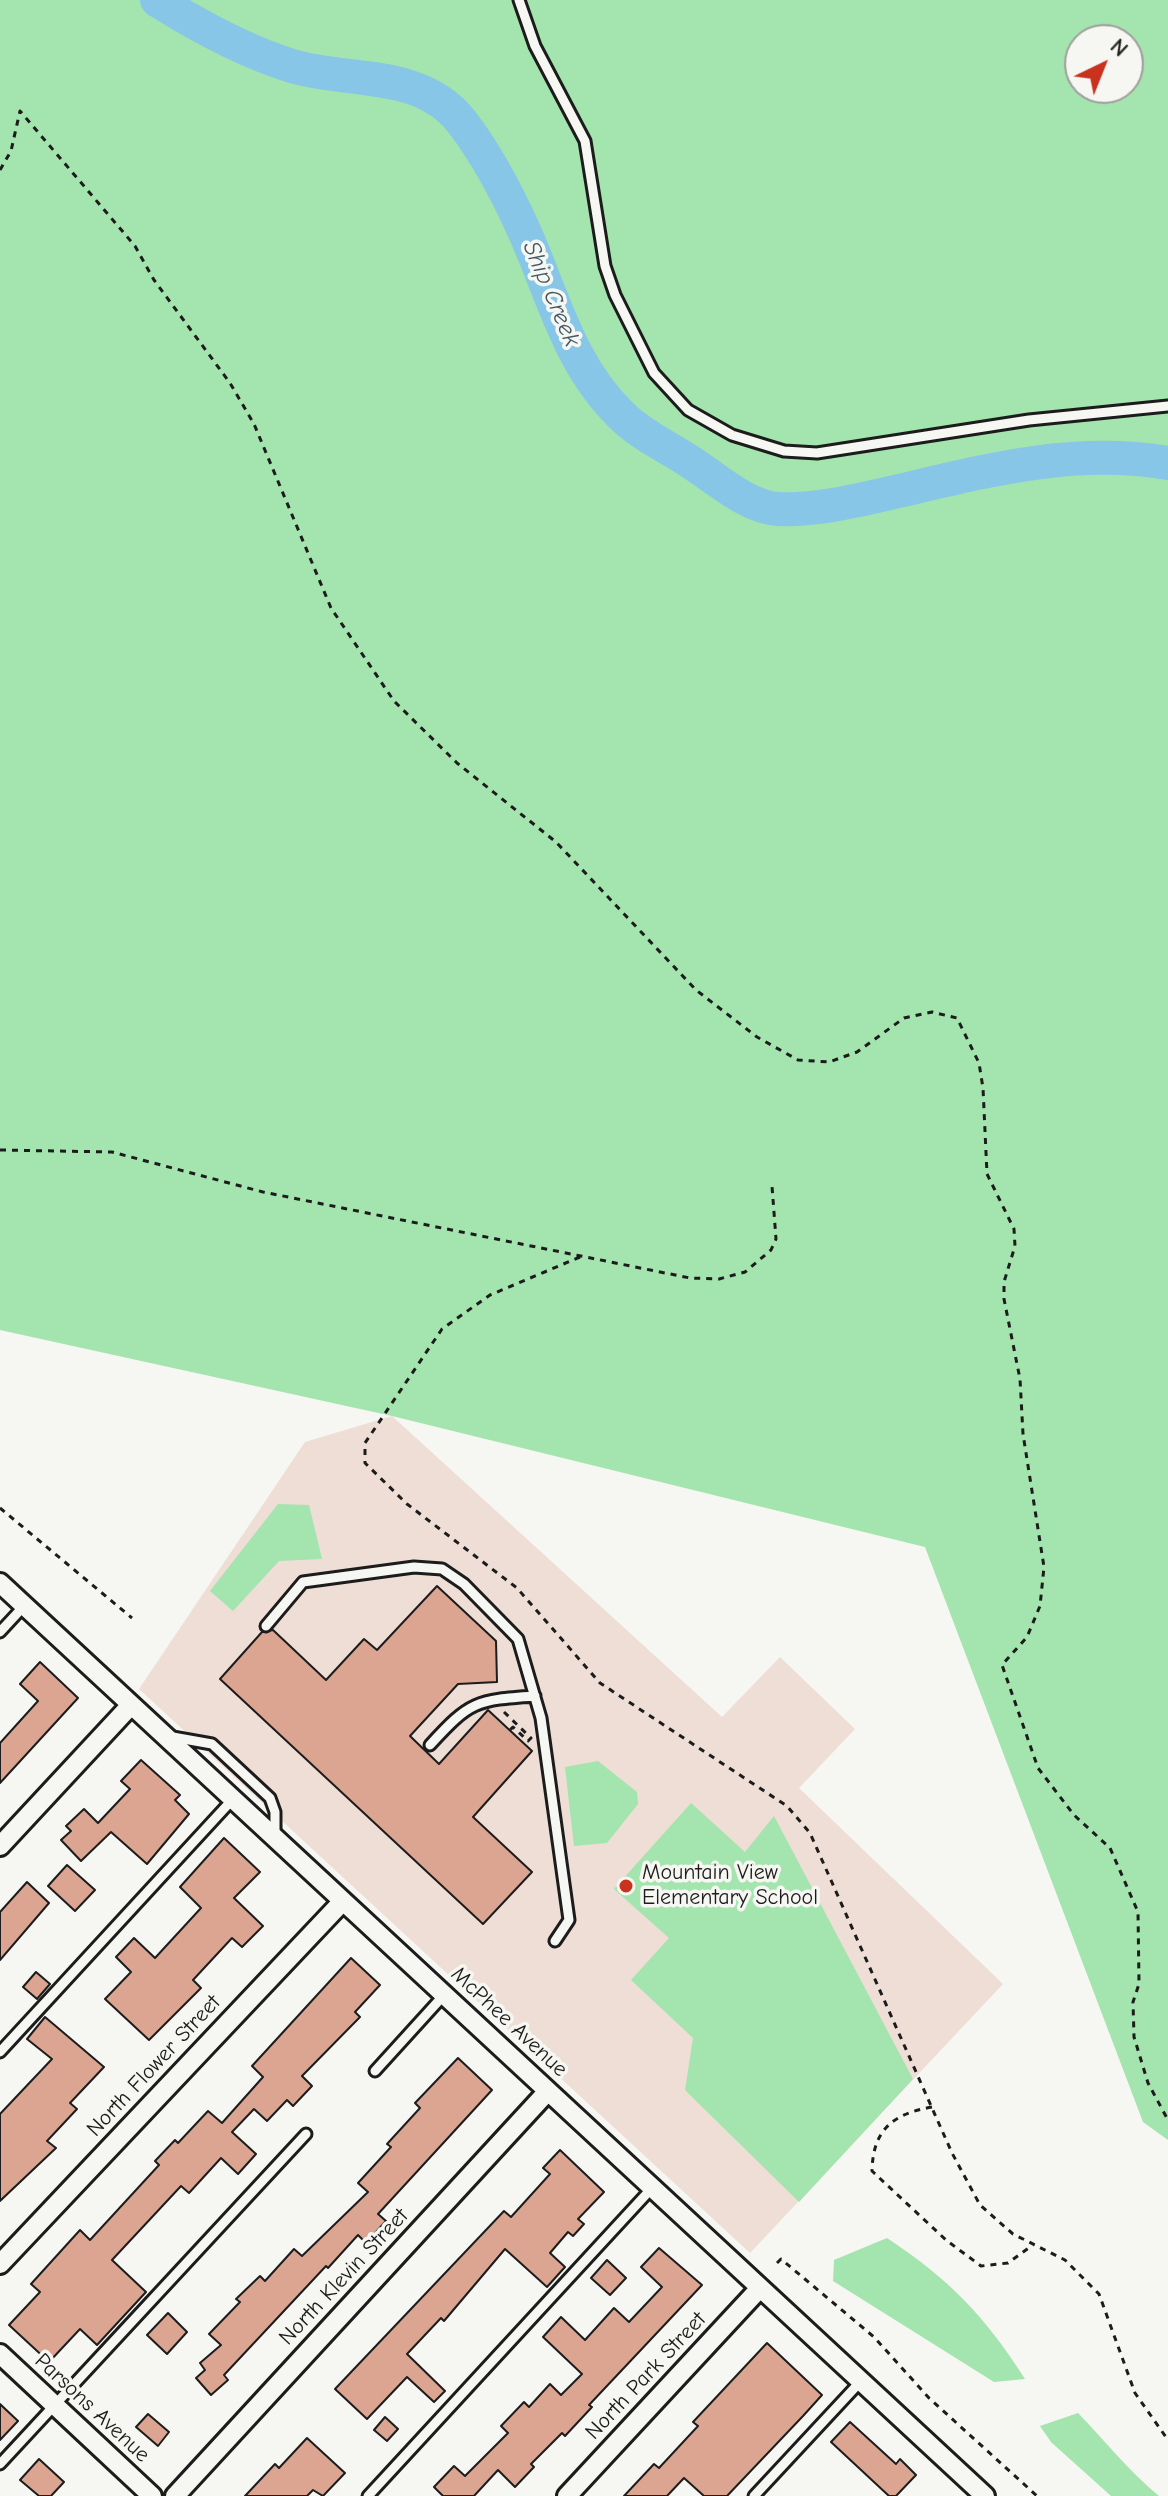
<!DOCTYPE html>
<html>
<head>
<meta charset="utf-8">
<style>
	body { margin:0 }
	#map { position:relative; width:1168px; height:2496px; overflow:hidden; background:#f6f6f2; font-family:"Comic Neue",sans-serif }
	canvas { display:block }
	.north { position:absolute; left:1064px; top:24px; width:80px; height:80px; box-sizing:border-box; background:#f6f6f2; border:2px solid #9f9f9c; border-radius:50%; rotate:43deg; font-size:22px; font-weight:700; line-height:32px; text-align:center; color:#1c1c1c }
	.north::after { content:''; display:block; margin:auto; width:28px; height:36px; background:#c8321e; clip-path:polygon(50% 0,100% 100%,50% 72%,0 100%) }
</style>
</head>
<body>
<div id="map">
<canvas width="1168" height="2496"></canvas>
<div class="north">N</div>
</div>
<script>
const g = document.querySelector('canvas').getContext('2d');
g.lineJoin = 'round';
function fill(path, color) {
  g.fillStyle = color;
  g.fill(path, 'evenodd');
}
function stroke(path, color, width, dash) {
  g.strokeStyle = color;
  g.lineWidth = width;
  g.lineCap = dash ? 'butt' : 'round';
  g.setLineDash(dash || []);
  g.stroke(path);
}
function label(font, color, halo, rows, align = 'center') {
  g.font = font + ' "Comic Neue",sans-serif';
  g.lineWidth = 7;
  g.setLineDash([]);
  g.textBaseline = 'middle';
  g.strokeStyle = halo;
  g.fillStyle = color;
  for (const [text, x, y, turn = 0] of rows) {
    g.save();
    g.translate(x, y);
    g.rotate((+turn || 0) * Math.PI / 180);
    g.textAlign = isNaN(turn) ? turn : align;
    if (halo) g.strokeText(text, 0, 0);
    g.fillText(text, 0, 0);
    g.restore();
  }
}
fill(new Path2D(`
	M392 1416 722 1717 780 1657 855 1729 799 1788 1003 1984 750 2253 139 1689 305 1442Z`), '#eeded5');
fill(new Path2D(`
	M0 0H1168V2140L1143 2122 925 1547 392 1416 0 1330ZM1080 40H1128V88H1080Z
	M278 1504 309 1505 322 1559 279 1561 233 1611 210 1591Z
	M598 1761 637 1792 638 1804 607 1843 574 1846 565 1767Z
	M691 1803 745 1852 774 1816 913 2079 799 2202 685 2090 693 2038 631 1980 669 1938 614 1889Z
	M887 2238C949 2279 985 2316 1025 2379L994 2382 833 2281 834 2260Z
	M1078 2413C1105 2441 1129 2471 1159 2496H1111L1051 2442 1040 2426Z`), '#a4e4ae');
stroke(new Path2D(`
	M157 0C200 27 244 51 292 66 348 83 420 69 461 121 487 154 509 197 526 235 554 299 570 366 622 416 642 436 672 449 695 465 719 481 748 507 778 509 820 511 867 498 908 489 996 468 1078 448 1168 463`), '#87c6e7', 34);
const building = new Path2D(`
	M437 1586 496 1641 497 1682 458 1684 410 1736 439 1764 488 1710 532 1751 473 1817 532 1872 483 1924 220 1679 262 1632 273 1630 326 1680 364 1639 377 1650Z
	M40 1662 78 1698 0 1783V1743L38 1701 20 1684Z
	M141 1760 180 1795 175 1800 189 1814 147 1864 111 1832 81 1861 61 1840 71 1831 66 1826 84 1809 98 1823 130 1789 121 1781Z
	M224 1838 260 1872 234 1898 263 1926 242 1947 232 1938 193 1980 201 1988 149 2040 105 1999 131 1972 116 1957 134 1938 155 1958 201 1908 180 1887Z
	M67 1865 95 1890 75 1911 48 1886Z
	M27 1882 49 1903 0 1960V1912Z
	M351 1958 380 1985 355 2012 360 2017 302 2076 312 2086 293 2106 287 2100 267 2121 254 2109 232 2132 256 2154 238 2174 221 2158 189 2193 181 2186 112 2260 146 2292 97 2345 80 2329 49 2362 9 2325 40 2292 31 2284 80 2230 90 2240 159 2165 155 2161 175 2140 178 2143 208 2111 222 2123 263 2077 252 2066Z
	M36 1972 50 1984 37 1999 23 1987Z
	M45 2017 104 2067 70 2103 77 2109 47 2141 56 2148 0 2201V2114L52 2059 27 2039Z
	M458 2058 492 2090 378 2214 386 2221 366 2243 358 2235 328 2268 326 2266 224 2375 228 2380 211 2395 196 2378 205 2370 200 2363 221 2345 209 2334 240 2302 236 2299 260 2276 265 2281 294 2249 302 2256 368 2192 358 2183 391 2147 387 2144 420 2108 415 2103Z
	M560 2150 604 2192 578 2219 584 2224 573 2236 568 2232 550 2253 565 2267 547 2287 505 2249 444 2321 441 2318 407 2354 445 2391 434 2402 407 2377 367 2419 335 2389 504 2211 511 2217 550 2174 543 2168Z
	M659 2248 702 2285 589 2405 592 2407 565 2436 562 2433 531 2464 534 2467 515 2487 498 2470 474 2496H443L434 2487 454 2466 465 2476 508 2433 501 2426 524 2402 529 2407 550 2384 561 2395 582 2374 543 2337 561 2317 585 2340 614 2308 629 2322 662 2287 641 2267Z
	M607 2260 626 2278 610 2295 591 2278Z
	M168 2313 187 2332 167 2354 147 2335Z
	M767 2343 822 2395 803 2416 727 2496H704L684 2478 667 2496H624L654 2464 659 2468 698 2426 693 2422Z
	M0 2404 18 2421 0 2440Z
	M148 2414 169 2432 158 2446 136 2427Z
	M385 2417 398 2429 387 2441 374 2430Z
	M850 2422 896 2464 900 2459 916 2475 896 2496H889L831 2442Z
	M307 2438 345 2473 323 2496 313 2490 307 2496H245L275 2464 279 2468Z
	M39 2459 64 2482 51 2496H39L20 2480Z`);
fill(building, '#dca592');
stroke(building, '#1c1c1c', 2);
const service = new Path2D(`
	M519 0 535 46 585 141 605 266 615 295 654 373 688 410 732 435 784 451 817 453 1029 420 1168 406
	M266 1626 303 1582 414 1567 442 1569 464 1584 518 1639 541 1718 569 1920 555 1941
	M0 1632 24 1606
	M167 1736 212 1744 270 1798 275 1812V1837
	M430 1745C470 1701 476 1700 535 1696
	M0 2052 233 1799
	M375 2071 444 1995
	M0 2464 306 2134
	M368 2496 652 2188
	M754 2496 861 2381`);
const minor = new Path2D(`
	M0 1583 985 2496
	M0 1846 131 1705
	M0 2264 343 1901
	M0 2354 152 2496
	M175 2496 548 2091
	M567 2496 760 2288`);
stroke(service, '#1c1c1c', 15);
stroke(minor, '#1c1c1c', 24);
stroke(new Path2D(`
	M0 170 11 151 20 111 135 246 154 280 230 383 254 424 331 608 394 701 457 763 556 842 696 990 757 1037 798 1060 829 1062 857 1052 904 1018 932 1012 957 1018 979 1063 983 1088 987 1174 1014 1229 1015 1246 1004 1282V1299L1020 1379 1023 1434 1044 1567 1040 1606 1027 1637 1002 1665 1038 1768 1074 1815 1110 1848 1138 1912 1139 1984 1133 2002 1134 2037 1148 2083 1168 2120
	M0 1150 112 1152 263 1192 690 1278 719 1279 745 1272 771 1250 776 1239 772 1186
	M580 1257 490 1295 442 1329 365 1443V1463L407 1504 517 1588 600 1683 787 1806 810 1833 952 2153 980 2205 1013 2234 1065 2260 1099 2294 1135 2393 1168 2440
	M0 1508 132 1618
	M504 1712 531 1738 528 1741 513 1727 510 1730
	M932 2107C892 2114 873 2130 872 2171L946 2240 981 2266 1008 2263 1034 2244
	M777 2263 781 2259 874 2337 929 2398 1037 2496`), '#1c1c1c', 3, [6, 6]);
stroke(service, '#f6f6f2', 9);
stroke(minor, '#f6f6f2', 18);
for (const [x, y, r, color] of [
	[626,1886,8,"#c8321e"]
]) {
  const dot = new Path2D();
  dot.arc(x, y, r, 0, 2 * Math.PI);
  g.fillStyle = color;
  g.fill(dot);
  stroke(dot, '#f6f6f2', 3);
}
label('22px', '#1c1c1c', '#f6f6f2', [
	["Mountain View",642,1873],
	["Elementary School",642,1898]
], 'left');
label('22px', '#1c1c1c', '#f6f6f2', [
	["McPhee Avenue",509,2022,43],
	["North Flower Street",154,2066,-47],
	["North Klevin Street",344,2277,-47],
	["North Park Street",646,2376,-47],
	["Parsons Avenue",92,2408,43]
]);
label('italic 24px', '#415863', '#f6f6f2', [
	["Ship Creek",551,294,67]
]);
</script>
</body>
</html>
